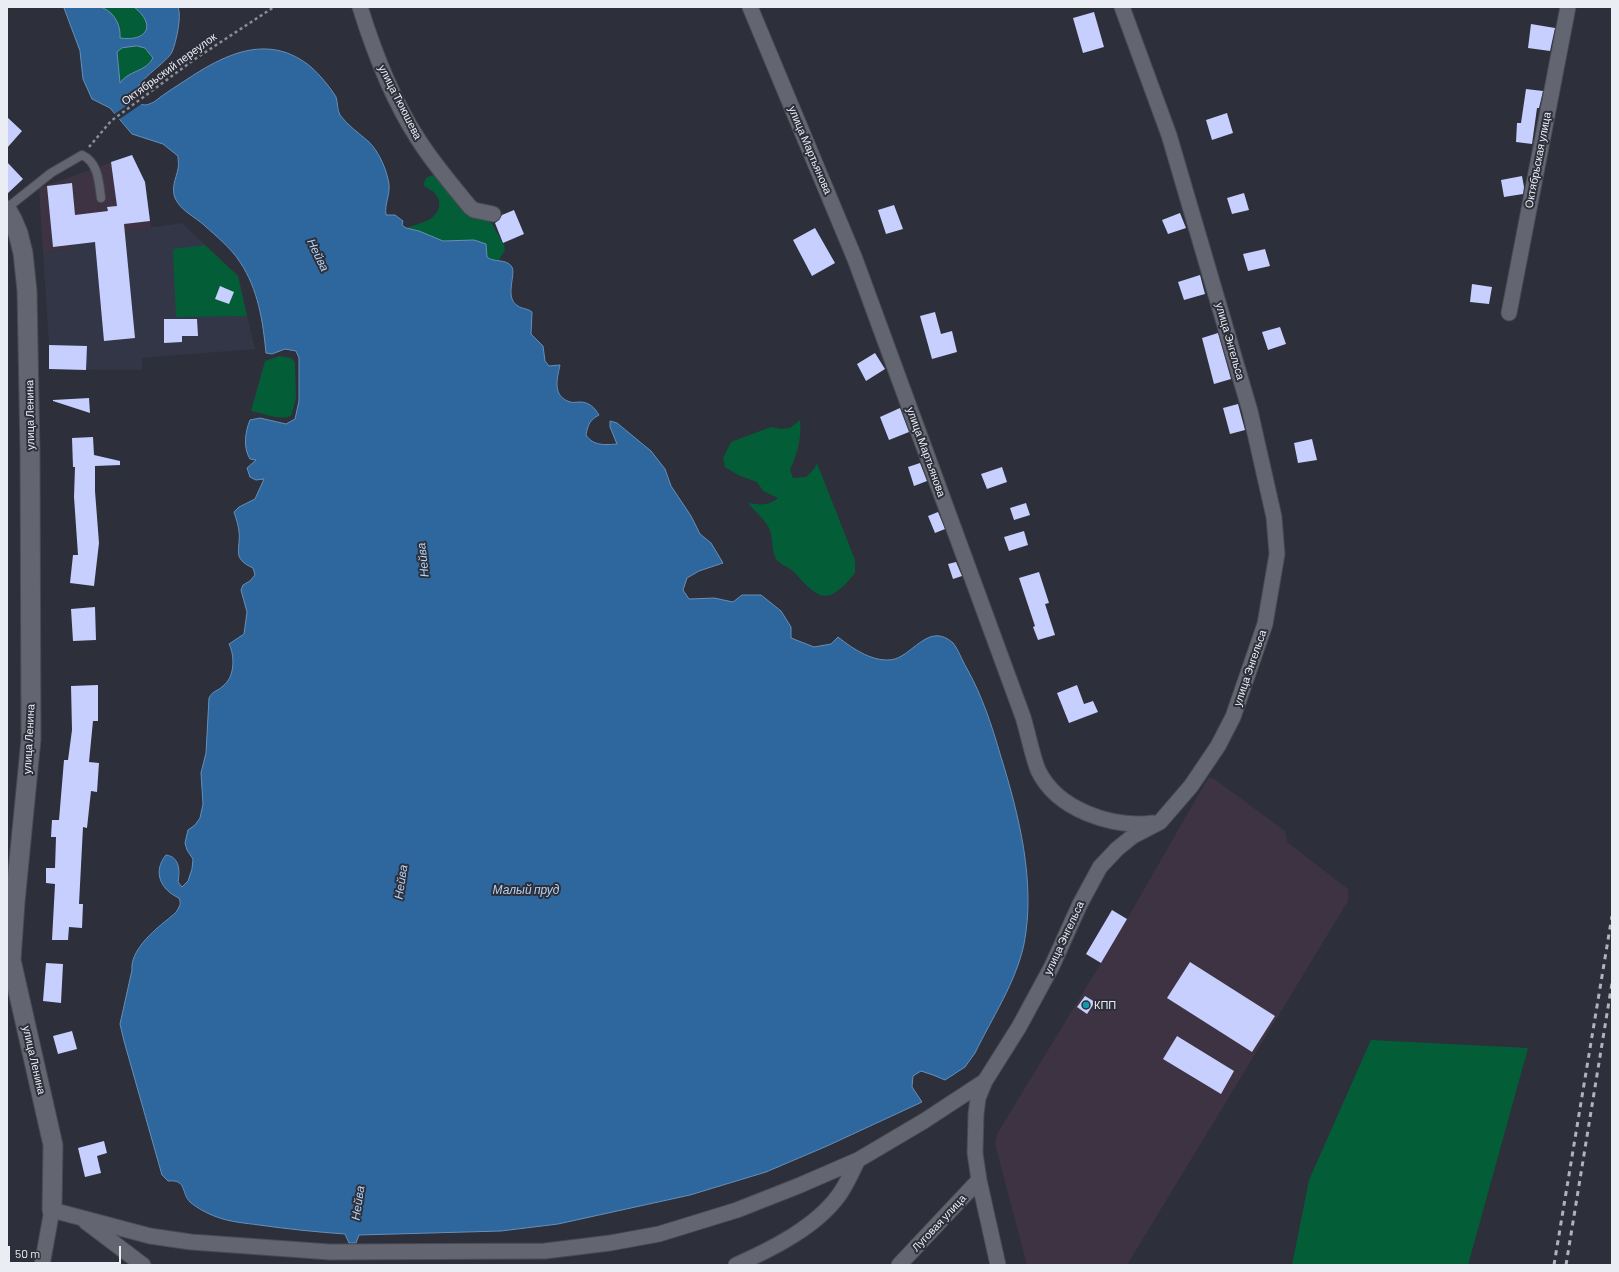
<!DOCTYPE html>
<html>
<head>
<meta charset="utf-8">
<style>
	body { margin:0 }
	#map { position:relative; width:1619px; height:1272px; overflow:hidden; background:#2d2f3a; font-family:Barlow,sans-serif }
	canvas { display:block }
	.frame { position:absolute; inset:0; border:8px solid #ebedf4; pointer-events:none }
	.scale { position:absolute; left:8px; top:1246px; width:113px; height:18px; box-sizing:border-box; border:2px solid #ebedf4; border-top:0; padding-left:5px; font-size:12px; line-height:14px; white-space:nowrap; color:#ebedf4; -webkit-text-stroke:3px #2d2f3a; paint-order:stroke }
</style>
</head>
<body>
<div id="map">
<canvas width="1619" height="1272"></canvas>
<div class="frame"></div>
<div class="scale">50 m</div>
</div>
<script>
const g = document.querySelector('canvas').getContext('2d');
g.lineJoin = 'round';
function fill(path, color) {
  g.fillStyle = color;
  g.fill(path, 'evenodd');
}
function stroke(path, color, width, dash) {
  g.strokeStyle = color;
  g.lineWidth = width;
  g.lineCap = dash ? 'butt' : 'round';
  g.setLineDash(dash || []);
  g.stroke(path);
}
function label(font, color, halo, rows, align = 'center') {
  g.font = font + ' Barlow,sans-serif';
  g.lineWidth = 4;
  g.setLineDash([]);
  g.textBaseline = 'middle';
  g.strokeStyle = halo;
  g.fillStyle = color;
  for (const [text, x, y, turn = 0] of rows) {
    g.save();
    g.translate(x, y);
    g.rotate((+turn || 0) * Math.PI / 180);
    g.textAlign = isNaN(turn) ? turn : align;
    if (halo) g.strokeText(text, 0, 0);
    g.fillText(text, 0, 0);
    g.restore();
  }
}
fill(new Path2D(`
	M182 223 238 276 255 349 142 358V370L49 369V345L43 252 70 249V245L78 238Z`), '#333647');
fill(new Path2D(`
	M132 155 145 182 151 228 78 238 79 244 70 245 71 249 43 252 39 188Z
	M1208 778H1213L1285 831 1287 842 1348 889V901L1127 1265H1027L995 1144 997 1134 1101 963 1086 954 1112 910 1127 919Z`), '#3e3342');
fill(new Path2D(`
	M102 7H134L141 12 148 23 147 29 141 36 127 39H120C121 24 114 15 102 7Z
	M137 46 145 48 153 58C148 69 130 76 120 84L117 52 122 48Z
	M435 175 492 224 504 245 505 250 498 261 491 260 487 257V249L474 240 443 241 406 228C420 223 442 220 439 200L434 192 424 186C424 178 427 176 435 175Z
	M205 245 238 276 247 316 176 317 173 249Z
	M279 356 292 358 295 363 296 399 291 416C278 421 264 413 251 411L265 361Z
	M800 420C802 438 797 454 790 470L793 478 806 477 814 469 817 463 855 560V573C828 606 820 601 794 572 789 567 780 565 776 559 771 550 774 536 768 526 763 518 754 510 748 503 759 505 769 506 778 498L763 491 757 482 738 475 725 467 723 458 731 442 771 427 781 429 790 428Z
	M1371 1040 1528 1048 1468 1265H1292L1309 1180Z`), '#035e38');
const water = new Path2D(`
	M64 7C71 7 100 6 103 8 115 13 121 26 120 38 147 42 157 25 134 7H178C182 16 176 43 172 52 166 65 121 88 140 103 144 107 149 104 154 102 165 93 177 86 189 78 227 53 270 33 311 67 319 74 330 87 336 97 338 103 337 110 340 115 348 126 359 133 369 142 378 151 385 166 388 179 392 193 384 203 386 215H395L403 221 402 225 406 228 419 231 443 241 474 240 486 244 487 257C494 263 506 258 512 267 516 276 504 298 518 306 522 309 527 308 532 312L531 334 543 346 545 361 549 366 560 365C557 379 552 396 570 402 574 403 576 402 580 402 589 402 595 408 599 415 590 420 588 424 586 435 593 446 605 445 617 444L610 427V421L617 423 651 451 665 469 671 486 691 516 700 534 711 543 723 563 699 571 687 578 683 590 689 599 714 598 733 602 742 595H761L781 611 791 627V638L814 647 831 644 838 637C853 649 875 664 895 659 914 653 930 622 953 643 958 649 962 660 966 667 982 695 992 726 1001 757 1019 815 1036 883 1024 944 1016 982 992 1018 975 1053L965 1067 945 1080 933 1075 921 1071 913 1076 912 1087 922 1102 827 1146 766 1172 690 1195 558 1224 501 1231 359 1235 356 1243H349L345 1234C316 1232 288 1229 259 1225 245 1223 230 1222 217 1217 208 1214 197 1208 190 1202 181 1193 187 1179 168 1181L162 1175 124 1041 120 1024 132 970C130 951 153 931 167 920 171 916 177 913 179 907 181 904 180 901 179 898 161 890 152 872 166 855 180 857 180 871 178 882L182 887 188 881 192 869 193 859 187 850 185 843 188 830 195 825 200 818 203 804 201 773 206 753 209 698C213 690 217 692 223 686 235 677 235 656 229 644L244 634 247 612 241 590 243 585 250 581 255 575 253 568C231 558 241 550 239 531 238 524 236 518 234 512L239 507 255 499 264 479 256 480 250 477 247 468 256 460 250 459C243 448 245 432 250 420L260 418 286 424 295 419 299 401V358L296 351 285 349 272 354 266 353C263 321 258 289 240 262 231 248 216 236 204 225 195 217 180 210 175 198 171 187 176 179 178 169 179 165 178 160 178 156L163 144 132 134 110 108 92 99 83 79 80 51ZM137 46 145 48 153 58C146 72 129 70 120 83L117 52 122 48Z`);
fill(water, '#2e679e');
stroke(water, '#678fb8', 1);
fill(new Path2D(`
	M138 98 143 103 118 120 113 115Z`), '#2d2f3a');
fill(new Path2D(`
	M1094 12 1104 47 1083 53 1073 18Z
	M1531 24 1555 28 1550 51 1528 48Z
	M1526 89 1543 91 1539 108H1537L1532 144 1516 142 1517 123H1521Z
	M1227 113 1233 133 1212 140 1206 120Z
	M7 117 22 131 7 148Z
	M132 155 145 182 150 221 124 224 135 338 104 341 95 242 53 247 47 186 72 183 75 215 108 211 107 207 117 206 111 162Z
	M7 162 23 179 7 194Z
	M1522 176 1524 187 1523 194 1504 197 1501 180Z
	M1244 193 1249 210 1232 214 1227 198Z
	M894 205 903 229 886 234 878 210Z
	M514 210 524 234 503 243 495 223 499 220 502 215Z
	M1180 213 1186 228 1168 234 1162 220Z
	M815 228 835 263 812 276 793 240Z
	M1265 249 1270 266 1248 271 1243 254Z
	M1200 275 1205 294 1184 300 1178 282Z
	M1472 284 1492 287 1489 304 1470 302Z
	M220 286 234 292 229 304 215 299Z
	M935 312 941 334 952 331 957 352 932 359 920 316Z
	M164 319H197L198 336H182V342L164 343Z
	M1280 327 1286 344 1268 350 1262 332Z
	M1218 333 1231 379 1214 384 1202 338Z
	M49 345 87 346 86 370 49 369Z
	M875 353 885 369 866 381 857 364Z
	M89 398 90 413 53 401V400Z
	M1238 404 1245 430 1230 434 1223 408Z
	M900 408 909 432 889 440 880 417Z
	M93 437 94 455 120 461V465L95 466V491L99 543 94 586 70 583 73 555H78L74 497 75 467H73L72 438Z
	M1312 439 1317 460 1298 463 1294 443Z
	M920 463 927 481 914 486 908 467Z
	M1002 467 1007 482 987 489 981 474Z
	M1026 503 1030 515 1014 520 1010 508Z
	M938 512 945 529 935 533 928 516Z
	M1024 531 1028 545 1009 551 1004 537Z
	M956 562 962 576 953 579 948 564Z
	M1039 572 1049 603 1045 604 1055 635 1038 640 1033 627 1035 626 1019 578Z
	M95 607 96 640 73 641 71 609Z
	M98 685V721H93L89 762 99 763 97 792 91 791 87 828 83 827 79 904H83L82 928 69 927 68 940H52L55 884 46 883V868H55L56 837H51L52 820H59L64 760H68L72 730 71 686Z
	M1077 685 1084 704 1093 701 1098 712 1069 723 1057 693Z
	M1112 910 1127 919 1101 963 1086 954Z
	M1190 962 1275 1016 1252 1052 1167 998Z
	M46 963 63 964 61 1003 43 1001Z
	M1085 996 1095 1002 1087 1014 1077 1007Z
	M72 1031 77 1049 58 1054 53 1036Z
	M1177 1036 1234 1071 1221 1094 1163 1059Z
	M104 1141 107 1153 97 1156 101 1173 85 1177 78 1148Z`), '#c6cffd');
const service = new Path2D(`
	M7 208 51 173 82 155C98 162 99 182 101 198`);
const minor = new Path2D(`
	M360 7C374 52 392 99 418 139 433 163 452 185 470 207L474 210 493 214
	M750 7 855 259 1023 717C1028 733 1032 755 1038 770 1057 810 1112 828 1153 823
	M1509 313 1568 7
	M86 1222 143 1265
	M42 1265 52 1210 150 1236 191 1242 330 1252 545 1251 610 1243 659 1234 737 1210 798 1186 858 1160 924 1121 985 1081
	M736 1265C772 1249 816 1227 839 1195 847 1184 852 1171 858 1160
	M899 1265 979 1180
	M998 1265 979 1180 975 1153 976 1114 978 1098 985 1081 1019 1027 1052 966 1080 904 1100 867 1117 849 1133 836 1160 822 1191 786 1218 746 1233 717 1265 624 1277 554 1274 517 1250 411 1169 135 1122 7`);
const tertiary = new Path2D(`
	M7 210 12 219 18 233 23 253 27 291 30 453 31 739 15 902 11 960 53 1145 52 1210`);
stroke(service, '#484a54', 10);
stroke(minor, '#484a54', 17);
stroke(tertiary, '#484a54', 21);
stroke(new Path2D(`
	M89 147 111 121 195 59 274 7`), '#8c8e97', 2.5, [3, 3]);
stroke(service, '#636571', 8);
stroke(minor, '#636571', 15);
stroke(tertiary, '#636571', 19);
stroke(new Path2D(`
	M1554 1265 1612 916
	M1566 1265 1612 983`), '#b1b3bc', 3, [5, 5]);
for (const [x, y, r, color] of [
	[1086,1005,4,"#0f9aa8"]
]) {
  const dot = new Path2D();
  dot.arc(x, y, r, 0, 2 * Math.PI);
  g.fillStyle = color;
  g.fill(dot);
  stroke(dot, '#2d2f3a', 1.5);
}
label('11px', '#ebedf4', '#2d2f3a', [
	["Октябрьский переулок",169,69,-36],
	["улица Тююшева",400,102,63],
	["улица Мартьянова",810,150,67],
	["Октябрьская улица",1538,160,-79],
	["улица Энгельса",1230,341,74],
	["улица Ленина",30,415,-91],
	["улица Мартьянова",926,452,70],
	["улица Энгельса",1250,668,-71],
	["улица Ленина",29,739,-87],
	["улица Энгельса",1064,938,-65],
	["улица Ленина",34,1060,77],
	["Луговая улица",939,1223,-47]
]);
label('11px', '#ebedf4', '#2d2f3a', [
	["КПП",1094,1005]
], 'left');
label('italic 12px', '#b4d2f2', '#2d2f3a', [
	["Нейва",318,255,64],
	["Нейва",423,560,-96],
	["Нейва",401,882,-82],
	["Малый пруд",526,890],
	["Нейва",358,1203,-82]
]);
</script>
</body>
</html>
